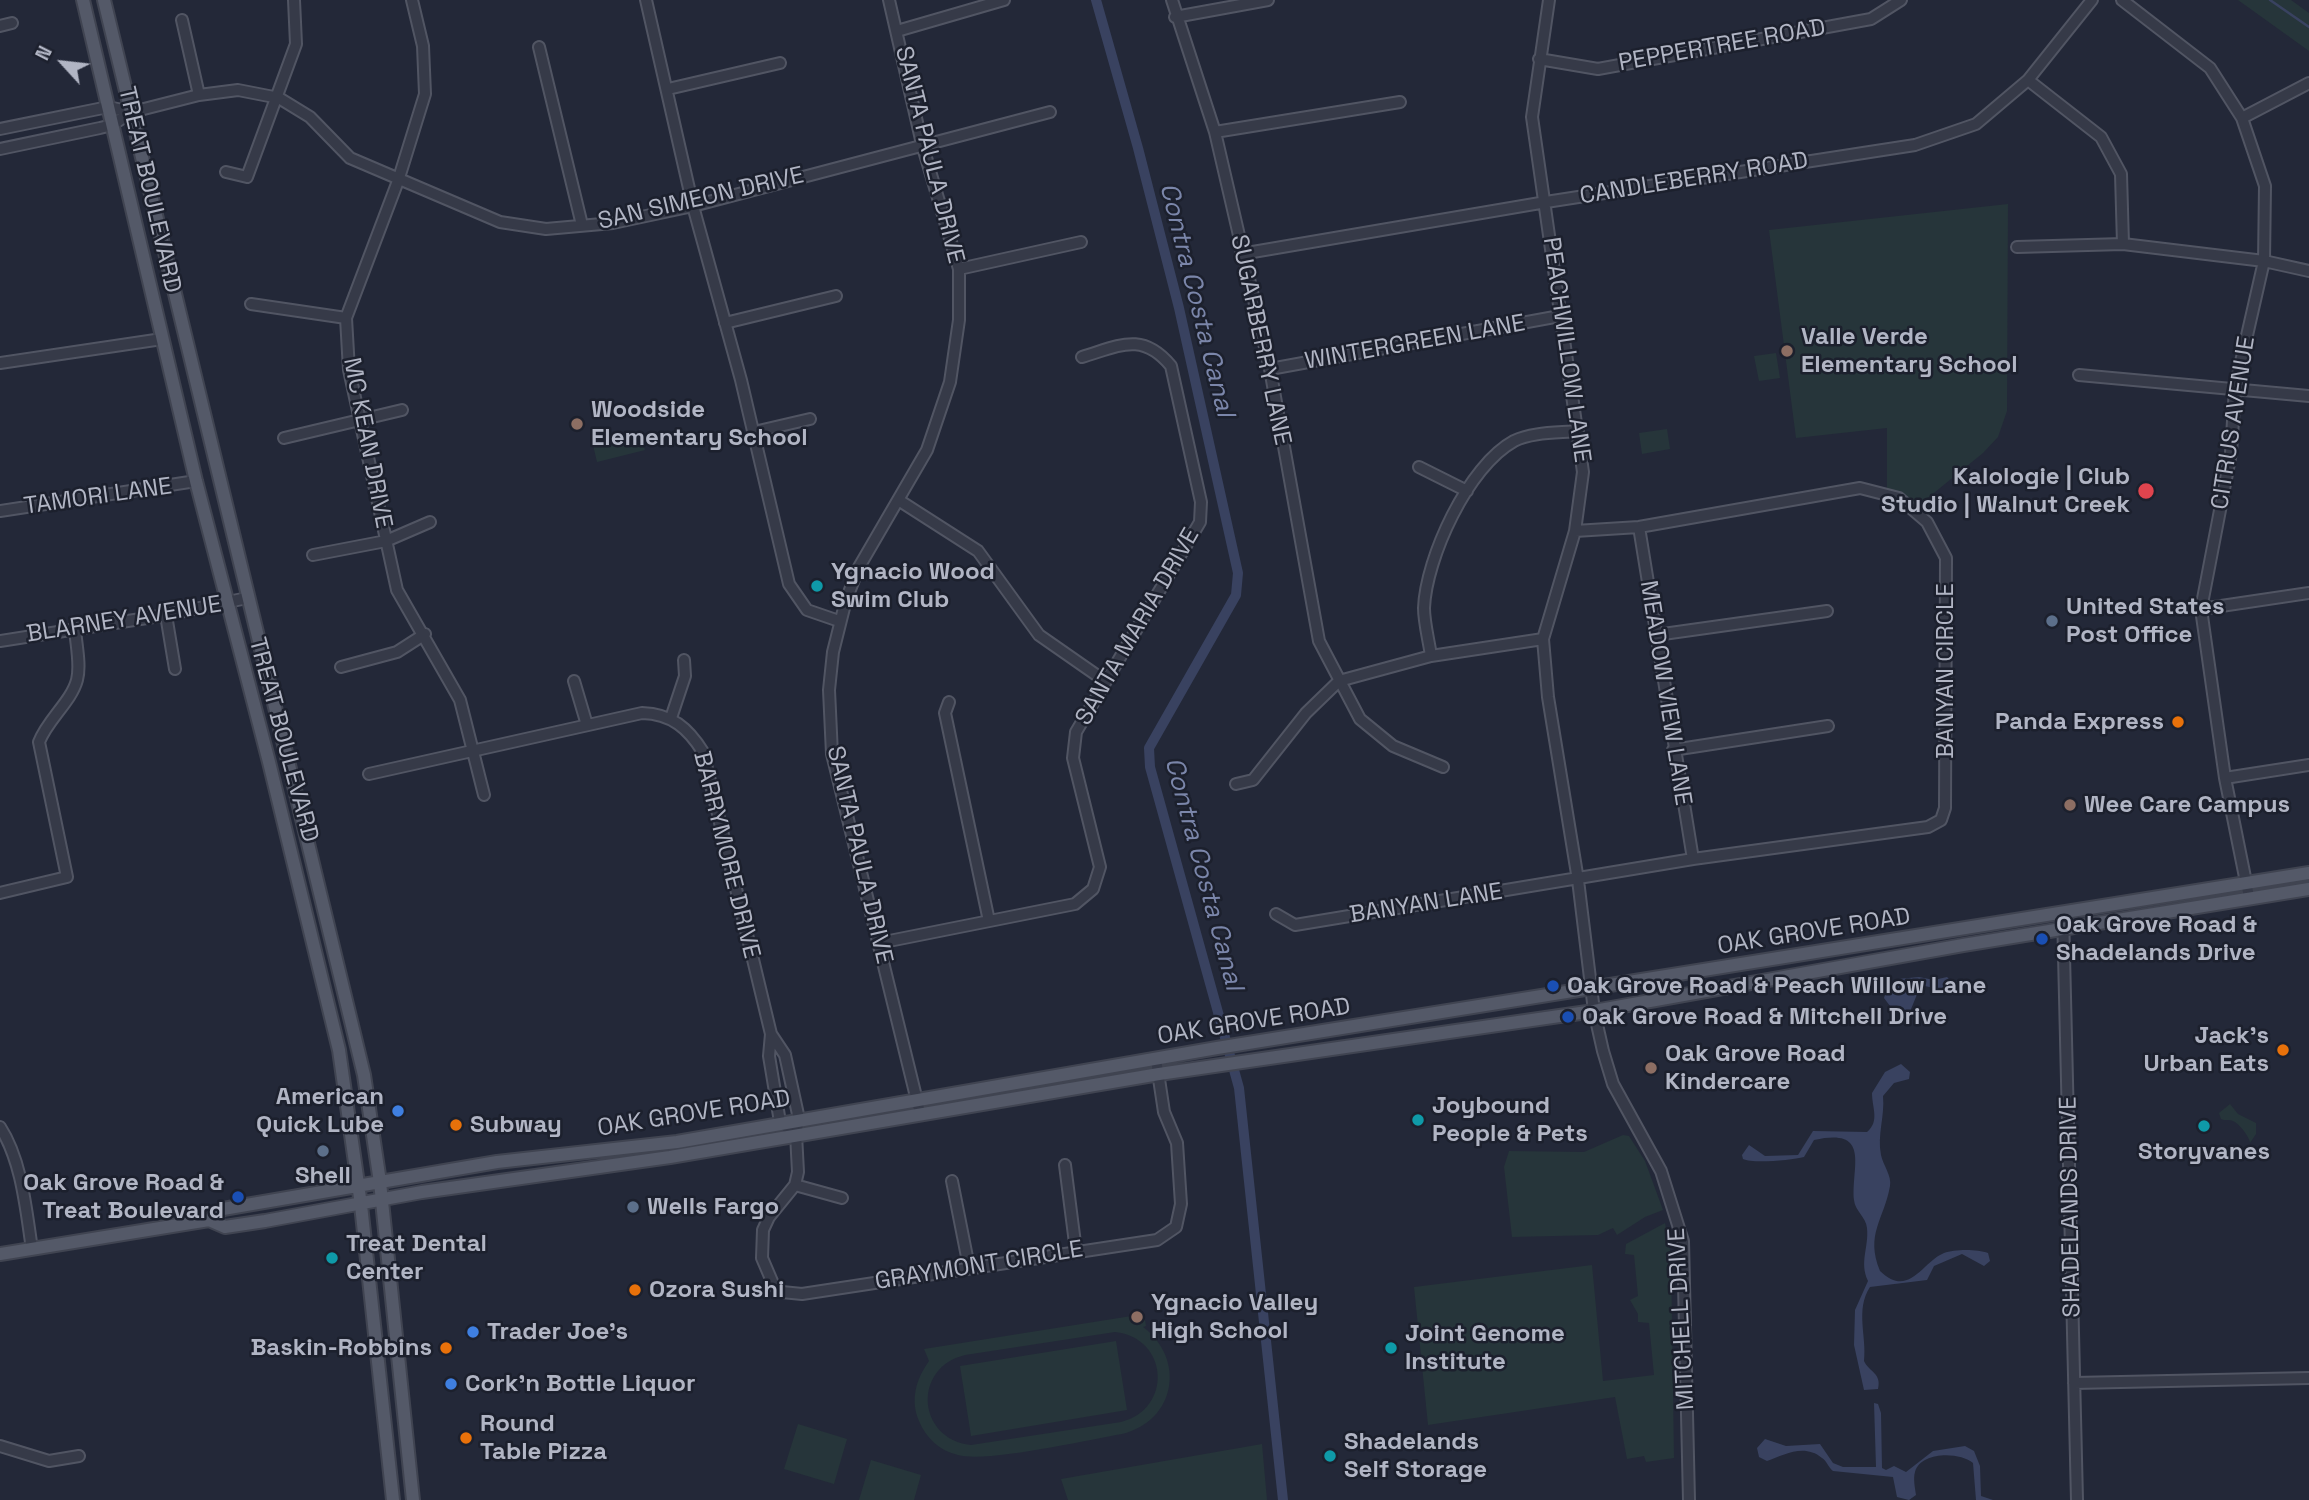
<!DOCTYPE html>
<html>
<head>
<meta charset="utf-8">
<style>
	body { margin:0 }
	#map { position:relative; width:2309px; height:1500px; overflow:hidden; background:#232838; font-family:"Space Grotesk",sans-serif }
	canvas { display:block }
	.north { position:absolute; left:28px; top:28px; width:70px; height:70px; -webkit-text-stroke:5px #1c202d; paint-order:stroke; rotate:297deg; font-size:19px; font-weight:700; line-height:28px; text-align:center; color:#b1b5c4 }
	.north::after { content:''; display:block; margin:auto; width:24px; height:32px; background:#b1b5c4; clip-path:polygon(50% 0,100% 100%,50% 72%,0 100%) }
</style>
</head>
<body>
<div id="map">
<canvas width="2309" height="1500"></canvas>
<div class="north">N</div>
</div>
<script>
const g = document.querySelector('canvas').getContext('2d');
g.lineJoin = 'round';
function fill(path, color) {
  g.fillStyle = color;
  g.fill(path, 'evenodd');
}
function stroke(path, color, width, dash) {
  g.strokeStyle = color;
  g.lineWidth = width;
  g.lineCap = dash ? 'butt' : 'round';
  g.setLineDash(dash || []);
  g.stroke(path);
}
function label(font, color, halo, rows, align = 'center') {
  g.font = font + ' "Space Grotesk",sans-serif';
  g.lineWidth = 5;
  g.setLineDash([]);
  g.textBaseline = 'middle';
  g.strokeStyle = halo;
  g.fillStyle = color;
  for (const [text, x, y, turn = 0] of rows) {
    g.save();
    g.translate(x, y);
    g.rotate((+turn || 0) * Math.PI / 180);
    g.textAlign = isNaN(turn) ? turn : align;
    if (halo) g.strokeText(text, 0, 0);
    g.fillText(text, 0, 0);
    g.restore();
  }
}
fill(new Path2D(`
	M2238 0H2291L2309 13V51Z
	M2008 204 2007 411 1998 437 1983 453 1913 510 1887 494V428L1796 438 1769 230Z
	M1776 353 1780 378 1759 381 1754 356Z
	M1667 429 1670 449 1642 454 1639 433Z
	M641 433 645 450 597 462 593 445Z
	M2230 1104 2238 1114 2256 1123V1134L2250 1143C2250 1138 2240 1124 2233 1121 2229 1119 2225 1121 2221 1119L2219 1113Z
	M1623 1135 1629 1136 1645 1161 1663 1210 1645 1217 1617 1235 1613 1228 1598 1235 1512 1237 1504 1167 1509 1151 1584 1152Z
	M1665 1223 1671 1255 1674 1458 1646 1462 1644 1456 1627 1459 1615 1397 1428 1425 1414 1287 1592 1265 1603 1381 1654 1375 1649 1323 1638 1322V1314L1630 1300 1638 1296 1634 1255 1625 1254 1626 1244Z
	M1144 1314 1146 1326 1143 1327C1186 1359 1176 1421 1122 1434 1087 1440 987 1463 958 1455 940 1451 926 1438 919 1421 910 1400 916 1379 929 1361L924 1349ZM1115 1332C1169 1338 1173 1409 1121 1422L971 1445C917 1439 912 1368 965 1355Z
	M1116 1341 1127 1410 971 1436 960 1366Z
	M798 1424 847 1439 834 1484 784 1469Z
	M1262 1444 1267 1500H1068L1061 1479Z
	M871 1460 921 1475 914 1500H859Z`), '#26353a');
fill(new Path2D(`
	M1919 977 1934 980 1947 977 1952 982 1960 981 1961 987 1942 990 1925 986 1918 992 1909 1014 1893 1010 1884 998 1888 985 1898 979Z
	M1901 1064 1910 1072 1909 1079 1894 1083 1883 1096C1885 1116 1877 1135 1881 1155 1883 1165 1892 1176 1890 1186 1884 1220 1865 1234 1880 1271 1909 1299 1922 1262 1944 1253 1955 1249 1977 1249 1988 1253L1990 1261 1984 1266 1962 1254 1934 1266 1927 1280 1870 1287C1855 1310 1867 1336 1864 1361 1869 1372 1882 1373 1878 1389L1864 1390 1854 1345 1855 1310 1868 1281C1859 1262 1869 1248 1867 1228 1866 1217 1855 1211 1854 1200 1851 1167 1872 1127 1814 1140L1804 1157C1792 1160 1753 1164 1743 1159L1742 1155 1749 1145 1765 1156 1798 1155 1813 1131 1867 1132C1880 1121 1872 1108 1872 1093L1885 1072Z
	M1874 1403 1878 1404 1881 1413 1882 1468 1886 1470 1894 1466 1906 1472 1933 1451 1965 1446 1974 1451 1980 1466 1981 1496 1993 1500H1976L1973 1463C1960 1452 1921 1451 1915 1472 1913 1478 1915 1488 1916 1495L1909 1500 1897 1497 1893 1477 1833 1471C1828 1467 1827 1461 1822 1458 1804 1443 1784 1455 1767 1461L1759 1457 1757 1448 1765 1439 1786 1446 1820 1444 1833 1463 1843 1467H1876Z`), '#394260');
stroke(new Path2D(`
	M2270 0 2309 27`), '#394260', 2.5);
stroke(new Path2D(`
	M1096 0 1138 148 1179 308 1238 573 1236 595 1149 748 1150 767 1239 1088 1283 1500`), '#394260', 10);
const minor = new Path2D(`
	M412 0 423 46 425 94 398 181 346 318 349 370 397 590 460 700 484 795
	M646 0 693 206 741 380 789 584 807 610 839 621
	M889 0 922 144 959 269V320L950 382 927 450 859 567 846 600 833 652 829 690 832 754 920 1113
	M1172 0 1215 132 1270 369 1319 641 1360 719 1393 746 1443 767
	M1549 0 1532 117 1583 472 1575 531 1543 639 1548 697 1578 880 1594 1011 1603 1051 1613 1084 1661 1171 1683 1241 1689 1500
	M2122 0 2210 68 2242 118 2265 186 2264 261 2235 388 2231 453 2201 609 2225 778 2249 897
	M1175 17 1268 0
	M182 20 199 95
	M0 26 12 23
	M897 31 1004 0
	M539 47 582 225
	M1539 59 1598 69 1871 19 1901 0
	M2028 80 2101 137 2121 174 2123 244
	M668 89 780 63
	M2242 118 2309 83
	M0 129 108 107 132 112
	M1215 132 1400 102
	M0 149 100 128 112 125 132 112 199 95 238 90 279 98 310 117 350 158 500 222 546 229 613 223 693 206 1050 112
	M226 172 247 177 296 44 294 0
	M2017 247 2123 244 2264 261 2309 271
	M1241 254 1546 202 1915 145 1976 124 2028 80 2092 0
	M959 269 1081 242
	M251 304 346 318
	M725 323 836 296
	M0 363 162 339
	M1270 369 1560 316
	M2079 375 2309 396
	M754 432 810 419
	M284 438 402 410
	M1419 467 1467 491
	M900 501 978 551 1039 635 1105 681
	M0 511 196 481
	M1639 527 1693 859
	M313 555 386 541 430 522
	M2201 609 2309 593
	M166 615 175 669
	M1656 635 1827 611
	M0 641 166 615 247 598
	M1431 656C1429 641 1424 623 1424 608 1426 558 1468 466 1514 441 1532 432 1558 433 1578 431
	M341 667 397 652 425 634
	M574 681 587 725
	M949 702 945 713 989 921
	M671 718 685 676 684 660
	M1673 750 1828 726
	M369 774 642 713C672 714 688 728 703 752L771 1034
	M2225 778 2309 765
	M1236 784 1253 780 1306 713 1339 681 1431 656 1543 639
	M0 893 67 877 39 742C48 719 71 702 77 680 81 665 76 644 75 629
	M2063 913 2077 1500
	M1276 914 1295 925 1693 859 1928 827 1941 820 1945 808 1946 558 1927 522 1899 498 1860 488 1639 527 1575 531
	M879 943 1075 904 1093 889 1100 867 1073 758 1076 732 1200 522 1201 502 1171 366C1142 331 1119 346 1082 357
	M0 1127C22 1161 26 1210 32 1249
	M796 1134 780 1122 769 1056 771 1034 785 1055 799 1119 796 1134 798 1172 795 1185 769 1217 763 1230 762 1258 774 1286 782 1292 802 1294 1157 1240 1176 1227 1181 1204 1177 1143 1164 1112 1156 1059
	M1065 1165 1076 1251
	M952 1181 969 1267
	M795 1185 842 1198
	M2074 1383 2309 1378
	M0 1446 49 1461 79 1456`);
const major = new Path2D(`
	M83 0 196 481 269 762 339 1050 361 1205 393 1500
	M104 0 364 1075 380 1182 413 1500
	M209 1220 225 1227 265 1221 422 1192 670 1157 1159 1074 1594 1011 1963 945 2309 889
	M0 1254 209 1220 223 1209 497 1162 677 1142 1217 1048 2309 873`);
stroke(minor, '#515563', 14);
stroke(major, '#404451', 16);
stroke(minor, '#363a48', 10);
stroke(major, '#545968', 12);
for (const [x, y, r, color] of [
	[1787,351,7,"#8d6e63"],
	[577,424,7,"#8d6e63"],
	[2146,491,9,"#e0444e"],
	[817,586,7,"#0f9aa8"],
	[2052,621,7,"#5c6f8a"],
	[2178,722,7,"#e8710a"],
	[2070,805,7,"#8d6e63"],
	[2042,939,7,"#1a4fb4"],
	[1553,986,7,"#1a4fb4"],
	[1568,1017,7,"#1a4fb4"],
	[2283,1050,7,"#e8710a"],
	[1651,1068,7,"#8d6e63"],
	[398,1111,7,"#3f7fe0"],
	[1418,1120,7,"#0f9aa8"],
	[456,1125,7,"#e8710a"],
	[2204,1126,7,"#0f9aa8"],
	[323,1151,7,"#5c6f8a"],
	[238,1197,7,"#1a4fb4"],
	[633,1207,7,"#5c6f8a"],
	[332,1258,7,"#0f9aa8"],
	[635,1290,7,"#e8710a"],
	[1137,1317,7,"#8d6e63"],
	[473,1332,7,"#3f7fe0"],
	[446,1348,7,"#e8710a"],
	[1391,1348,7,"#0f9aa8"],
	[451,1384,7,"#3f7fe0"],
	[466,1438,7,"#e8710a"],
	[1330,1456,7,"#0f9aa8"]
]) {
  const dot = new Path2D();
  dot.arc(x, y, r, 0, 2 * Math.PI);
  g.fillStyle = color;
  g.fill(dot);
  stroke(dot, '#1c202d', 2.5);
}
label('24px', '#b1b5c4', '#1c202d', [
	["PEPPERTREE ROAD",1722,46,-10],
	["SANTA PAULA DRIVE",929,155,76],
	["CANDLEBERRY ROAD",1694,179,-9],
	["TREAT BOULEVARD",149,190,77],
	["SAN SIMEON DRIVE",701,199,-13],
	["SUGARBERRY LANE",1260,340,78],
	["WINTERGREEN LANE",1415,343,-10],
	["PEACHWILLOW LANE",1566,350,82],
	["CITRUS AVENUE",2234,423,-81],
	["MC KEAN DRIVE",367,443,79],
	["TAMORI LANE",98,497,-8],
	["BLARNEY AVENUE",124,620,-9],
	["SANTA MARIA DRIVE",1138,627,-60],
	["BANYAN CIRCLE",1946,671,-90],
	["MEADOW VIEW LANE",1665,693,81],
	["TREAT BOULEVARD",283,740,75],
	["BARRYMORE DRIVE",726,855,76],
	["SANTA PAULA DRIVE",859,855,77],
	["BANYAN LANE",1426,904,-9],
	["OAK GROVE ROAD",1814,932,-9],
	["OAK GROVE ROAD",1254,1022,-9],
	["OAK GROVE ROAD",694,1114,-9],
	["SHADELANDS DRIVE",2071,1207,-91],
	["GRAYMONT CIRCLE",979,1266,-9],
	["MITCHELL DRIVE",1682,1319,-93]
]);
label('bold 24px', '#b1b5c4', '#1c202d', [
	["Valle Verde",1801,337],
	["Elementary School",1801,365],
	["Woodside",591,410],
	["Elementary School",591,438],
	["Kalologie | Club",2130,477,"right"],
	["Studio | Walnut Creek",2130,505,"right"],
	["Ygnacio Wood",831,572],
	["Swim Club",831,600],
	["United States",2066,607],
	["Post Office",2066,635],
	["Panda Express",2164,722,"right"],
	["Wee Care Campus",2084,805],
	["Oak Grove Road &",2056,925],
	["Shadelands Drive",2056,953],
	["Oak Grove Road & Peach Willow Lane",1567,986],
	["Oak Grove Road & Mitchell Drive",1582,1017],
	["Jack's",2269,1036,"right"],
	["Urban Eats",2269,1064,"right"],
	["Oak Grove Road",1665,1054],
	["Kindercare",1665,1082],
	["American",384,1097,"right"],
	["Quick Lube",384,1125,"right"],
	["Joybound",1432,1106],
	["People & Pets",1432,1134],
	["Subway",470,1125],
	["Storyvanes",2204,1152,"center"],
	["Shell",323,1176,"center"],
	["Oak Grove Road &",224,1183,"right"],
	["Treat Boulevard",224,1211,"right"],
	["Wells Fargo",647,1207],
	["Treat Dental",346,1244],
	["Center",346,1272],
	["Ozora Sushi",649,1290],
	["Ygnacio Valley",1151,1303],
	["High School",1151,1331],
	["Trader Joe's",487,1332],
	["Joint Genome",1405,1334],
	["Institute",1405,1362],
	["Baskin-Robbins",432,1348,"right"],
	["Cork'n Bottle Liquor",465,1384],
	["Round",480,1424],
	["Table Pizza",480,1452],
	["Shadelands",1344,1442],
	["Self Storage",1344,1470]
], 'left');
label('italic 26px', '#7b86aa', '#1c202d', [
	["Contra Costa Canal",1196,300,76],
	["Contra Costa Canal",1203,874,75]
]);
</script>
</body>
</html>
